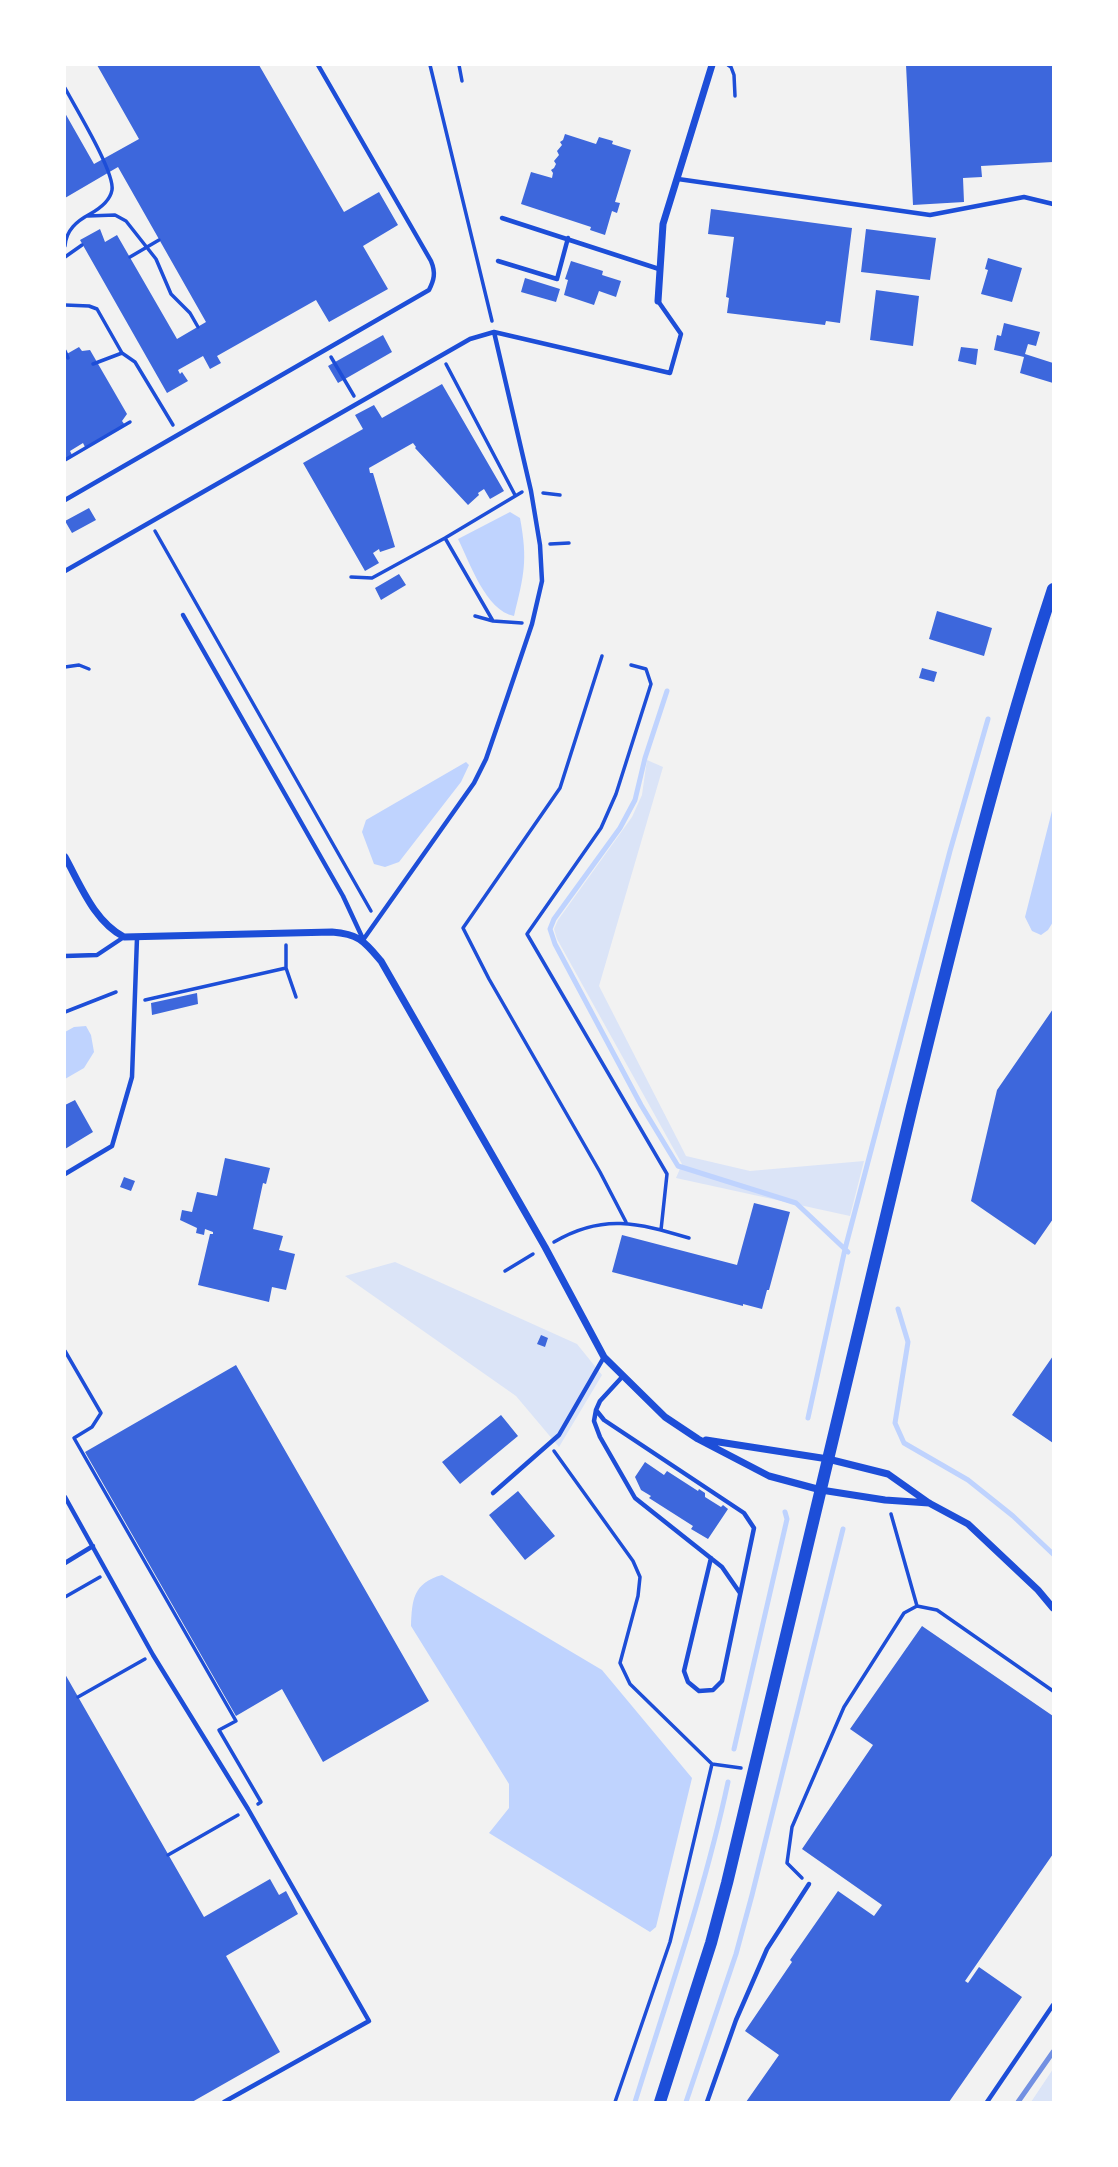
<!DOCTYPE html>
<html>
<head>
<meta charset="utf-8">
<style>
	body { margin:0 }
	#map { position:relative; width:1118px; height:2167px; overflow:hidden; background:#f2f2f2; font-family:Helvetica,sans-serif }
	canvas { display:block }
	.frame { position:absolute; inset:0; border:66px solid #fff; pointer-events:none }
</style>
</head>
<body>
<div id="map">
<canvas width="1118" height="2167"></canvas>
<div class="frame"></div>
</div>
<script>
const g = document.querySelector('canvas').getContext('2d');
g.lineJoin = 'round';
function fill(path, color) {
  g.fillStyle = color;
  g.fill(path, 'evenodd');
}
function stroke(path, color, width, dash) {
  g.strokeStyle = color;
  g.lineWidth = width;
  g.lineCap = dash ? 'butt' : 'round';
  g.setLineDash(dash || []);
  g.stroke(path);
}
fill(new Path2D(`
	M647 760 663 767 599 986 686 1156 750 1171 864 1161 850 1216 676 1178 682 1164 557 939 554 929 558 920 632 817 642 795Z
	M395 1262 577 1344 602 1375 559 1447 516 1396 345 1276Z
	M1053 2069V2102H1031Z`), '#dbe4f7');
fill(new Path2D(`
	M510 512 520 518C528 561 524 575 514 616 486 611 470 563 458 539Z
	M466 762 469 765 461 782 399 862 385 867 374 864 362 832 366 820Z
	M1053 807V922L1048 930 1041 935 1032 931 1025 917Z
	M86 1026 91 1035 94 1052 84 1068 65 1079V1032L74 1027Z
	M442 1575 602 1670 692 1778 656 1927 650 1932 489 1833 509 1808V1784L411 1626C412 1600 413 1583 442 1575Z`), '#bfd3fe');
stroke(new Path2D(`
	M667 691 645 758 635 800 620 828 554 919 550 929 555 944 641 1105 678 1166 796 1203 848 1252
	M898 1309 908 1342 895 1423 904 1443 968 1480 1013 1516 1053 1554
	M808 1418 845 1249 950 851 988 719
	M734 1749 787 1519 785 1512
	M635 2102C668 1996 705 1890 728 1782
	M686 2102 736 1954 752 1895 843 1529`), '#bfd3fe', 5);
fill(new Path2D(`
	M97 65H259L344 212 379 192 398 225 363 246 388 289 329 322 316 300 217 356 221 363 210 369 203 356 178 370 180 374 182 372 188 381 167 393 80 240 100 229 105 242 117 235 177 339 206 322 118 167 65 198V113L94 164 139 139Z
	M906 65H1053V162L981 166 982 177 963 178 964 202 913 205Z
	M565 134 596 144 599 137 613 141 612 144 631 150 615 202 620 203 617 213 612 211 605 235 590 230 591 227 521 204 531 172 552 178 553 173 551 170 554 168 556 164 554 161 559 155 557 151 562 145 560 142 563 140Z
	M711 209 852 228 840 323 826 321 825 325 727 313 729 298 726 297 734 237 708 234Z
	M866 229 936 238 930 280 861 272Z
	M988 258 1022 268 1012 302 981 294 988 270 985 269Z
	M571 261 603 271 602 275 621 281 616 297 599 291 594 305 564 295 568 280 565 279Z
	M525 278 560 289 556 302 521 292Z
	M876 290 919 296 913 346 870 340Z
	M1004 323 1040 332 1036 346 1028 344 1025 354 1053 363V383L1020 373 1024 357 994 350 997 335 1001 336Z
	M383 335 392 352 338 383 328 366Z
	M79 347 82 351 90 350 127 414 122 421 125 425 85 447 83 443 70 451 72 455 65 459V355Z
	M961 347 978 349 976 365 958 361Z
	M442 384 504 491 490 499 484 489 478 493 479 495 468 505 415 448 416 447 413 443 369 468 370 473H373L395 547 380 552 379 549 373 553 379 563 365 571 303 463 363 429 355 415 374 405 382 418Z
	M89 508 96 520 72 533 65 521Z
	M399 574 406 585 381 600 375 588Z
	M937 611 992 628 984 656 929 639Z
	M922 668 937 672 934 682 919 678Z
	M197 993 198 1004 152 1015 151 1003Z
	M1053 1009V1219L1035 1245 971 1201 997 1090Z
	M75 1100 93 1132 65 1149V1105Z
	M225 1158 270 1168 266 1184 263 1183 253 1229 283 1236 279 1250 295 1254 286 1290 272 1287 269 1302 198 1285 210 1234H213V1232L205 1229 204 1235 196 1233 197 1228 180 1220 182 1210 192 1212 197 1192 217 1196Z
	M124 1177 135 1181 131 1191 120 1187Z
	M754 1203 790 1212 769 1290H767L762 1309 743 1304V1306L612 1272 622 1235 737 1265Z
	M541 1335 548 1338 545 1347 537 1344Z
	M1053 1356V1443L1012 1415Z
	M236 1365 429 1701 323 1762 282 1689 236 1716 85 1452Z
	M501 1415 518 1436 460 1484 442 1462Z
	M645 1462 664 1475 667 1471 698 1491 699 1489 705 1493V1497L721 1507 723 1505 728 1509 708 1539 691 1529 693 1526 649 1498 651 1496 641 1490 635 1477Z
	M518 1491 555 1536 525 1560 489 1515Z
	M922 1626 1053 1716V1854L965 1981 968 1983 979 1967 1022 1997 949 2102H746L779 2055 745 2031 792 1962 790 1960 838 1891 874 1916 882 1905 802 1849 873 1745 850 1729Z
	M65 1674 204 1917 270 1879 279 1895 286 1891 298 1914 226 1956 280 2052 192 2102H65Z`), '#3d67dc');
stroke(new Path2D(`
	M430 65 492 321
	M459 65 462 81
	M728 65 731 67 734 75 735 96
	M65 88C75 107 115 172 112 190 110 201 99 209 90 214 77 221 66 230 65 246
	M88 216 115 215 126 221 156 259 171 294 190 313 198 327
	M65 257 82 245
	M130 257 159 240
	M65 305 89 306 97 309 122 353 135 362 173 425
	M65 351 68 358
	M331 357 354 396
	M93 364 122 353
	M446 364 515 495
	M65 460 130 422
	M543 493 560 495
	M155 531 371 911
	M445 538 493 621
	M550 544 569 543
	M351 577 372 578 445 538 522 492
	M475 616 493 621 522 623
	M602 656 560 788 463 928 489 979 600 1172 626 1222
	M631 665 646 669 651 684 616 794 601 828 527 934 667 1174 661 1230
	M65 667 79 665 89 669
	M286 945V968L296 997
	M145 1000 286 968
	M65 1012 116 992
	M554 1242C603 1213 638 1223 689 1238
	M505 1271 533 1254
	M65 1351 101 1413 92 1427 74 1438 236 1721 219 1730 261 1802 258 1804
	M554 1451 633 1561 640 1577 638 1596 620 1663 630 1684 712 1764 741 1768
	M891 1514 917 1606
	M65 1597 100 1577
	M78 1697 145 1659
	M168 1855 238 1815
	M802 1878 787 1863 792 1827 844 1707 904 1613 917 1606 937 1610 1053 1691
	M615 2102 670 1942 712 1764`), '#1d4ed8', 3.5);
stroke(new Path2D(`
	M678 179 930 215 1024 197 1053 204
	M502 218 659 269
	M498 261 557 279 568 238
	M65 500 429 290C434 280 436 273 431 261L318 65
	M65 571 470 339 494 332 670 373 681 334 658 301
	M183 615 343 896 363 939
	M363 940 474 783 486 759 508 695 532 624 542 581 540 545 531 491 494 332
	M65 956 97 955 124 937
	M65 1174 112 1146 132 1077 137 938
	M623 1376 600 1401 596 1410 594 1421 600 1437 635 1498 722 1567 740 1593
	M596 1410 604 1420 744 1513 754 1528 722 1681 713 1690 699 1691 688 1682 684 1671 711 1558
	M493 1493 559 1435 604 1357
	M65 1497 153 1655 248 1809 369 2021 224 2102
	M65 1563 93 1546
	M707 2102 736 2020 767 1949 809 1884
	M987 2102 1053 2005`), '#1d4ed8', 4.5);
stroke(new Path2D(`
	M658 301 663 224 712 65
	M65 857C81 886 94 921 124 937L332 932C359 934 364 941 381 961L545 1247 604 1357 665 1417 698 1439 769 1476 821 1490 885 1500 929 1503
	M706 1440 828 1459 888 1474 929 1503 968 1524 1038 1590 1053 1608`), '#1d4ed8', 7);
stroke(new Path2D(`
	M660 2102 711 1943 727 1883C789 1624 849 1365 912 1107 955 933 997 759 1053 589`), '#1d4ed8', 12);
stroke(new Path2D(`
	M1018 2102 1053 2052`), '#7290e2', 5);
</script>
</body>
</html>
